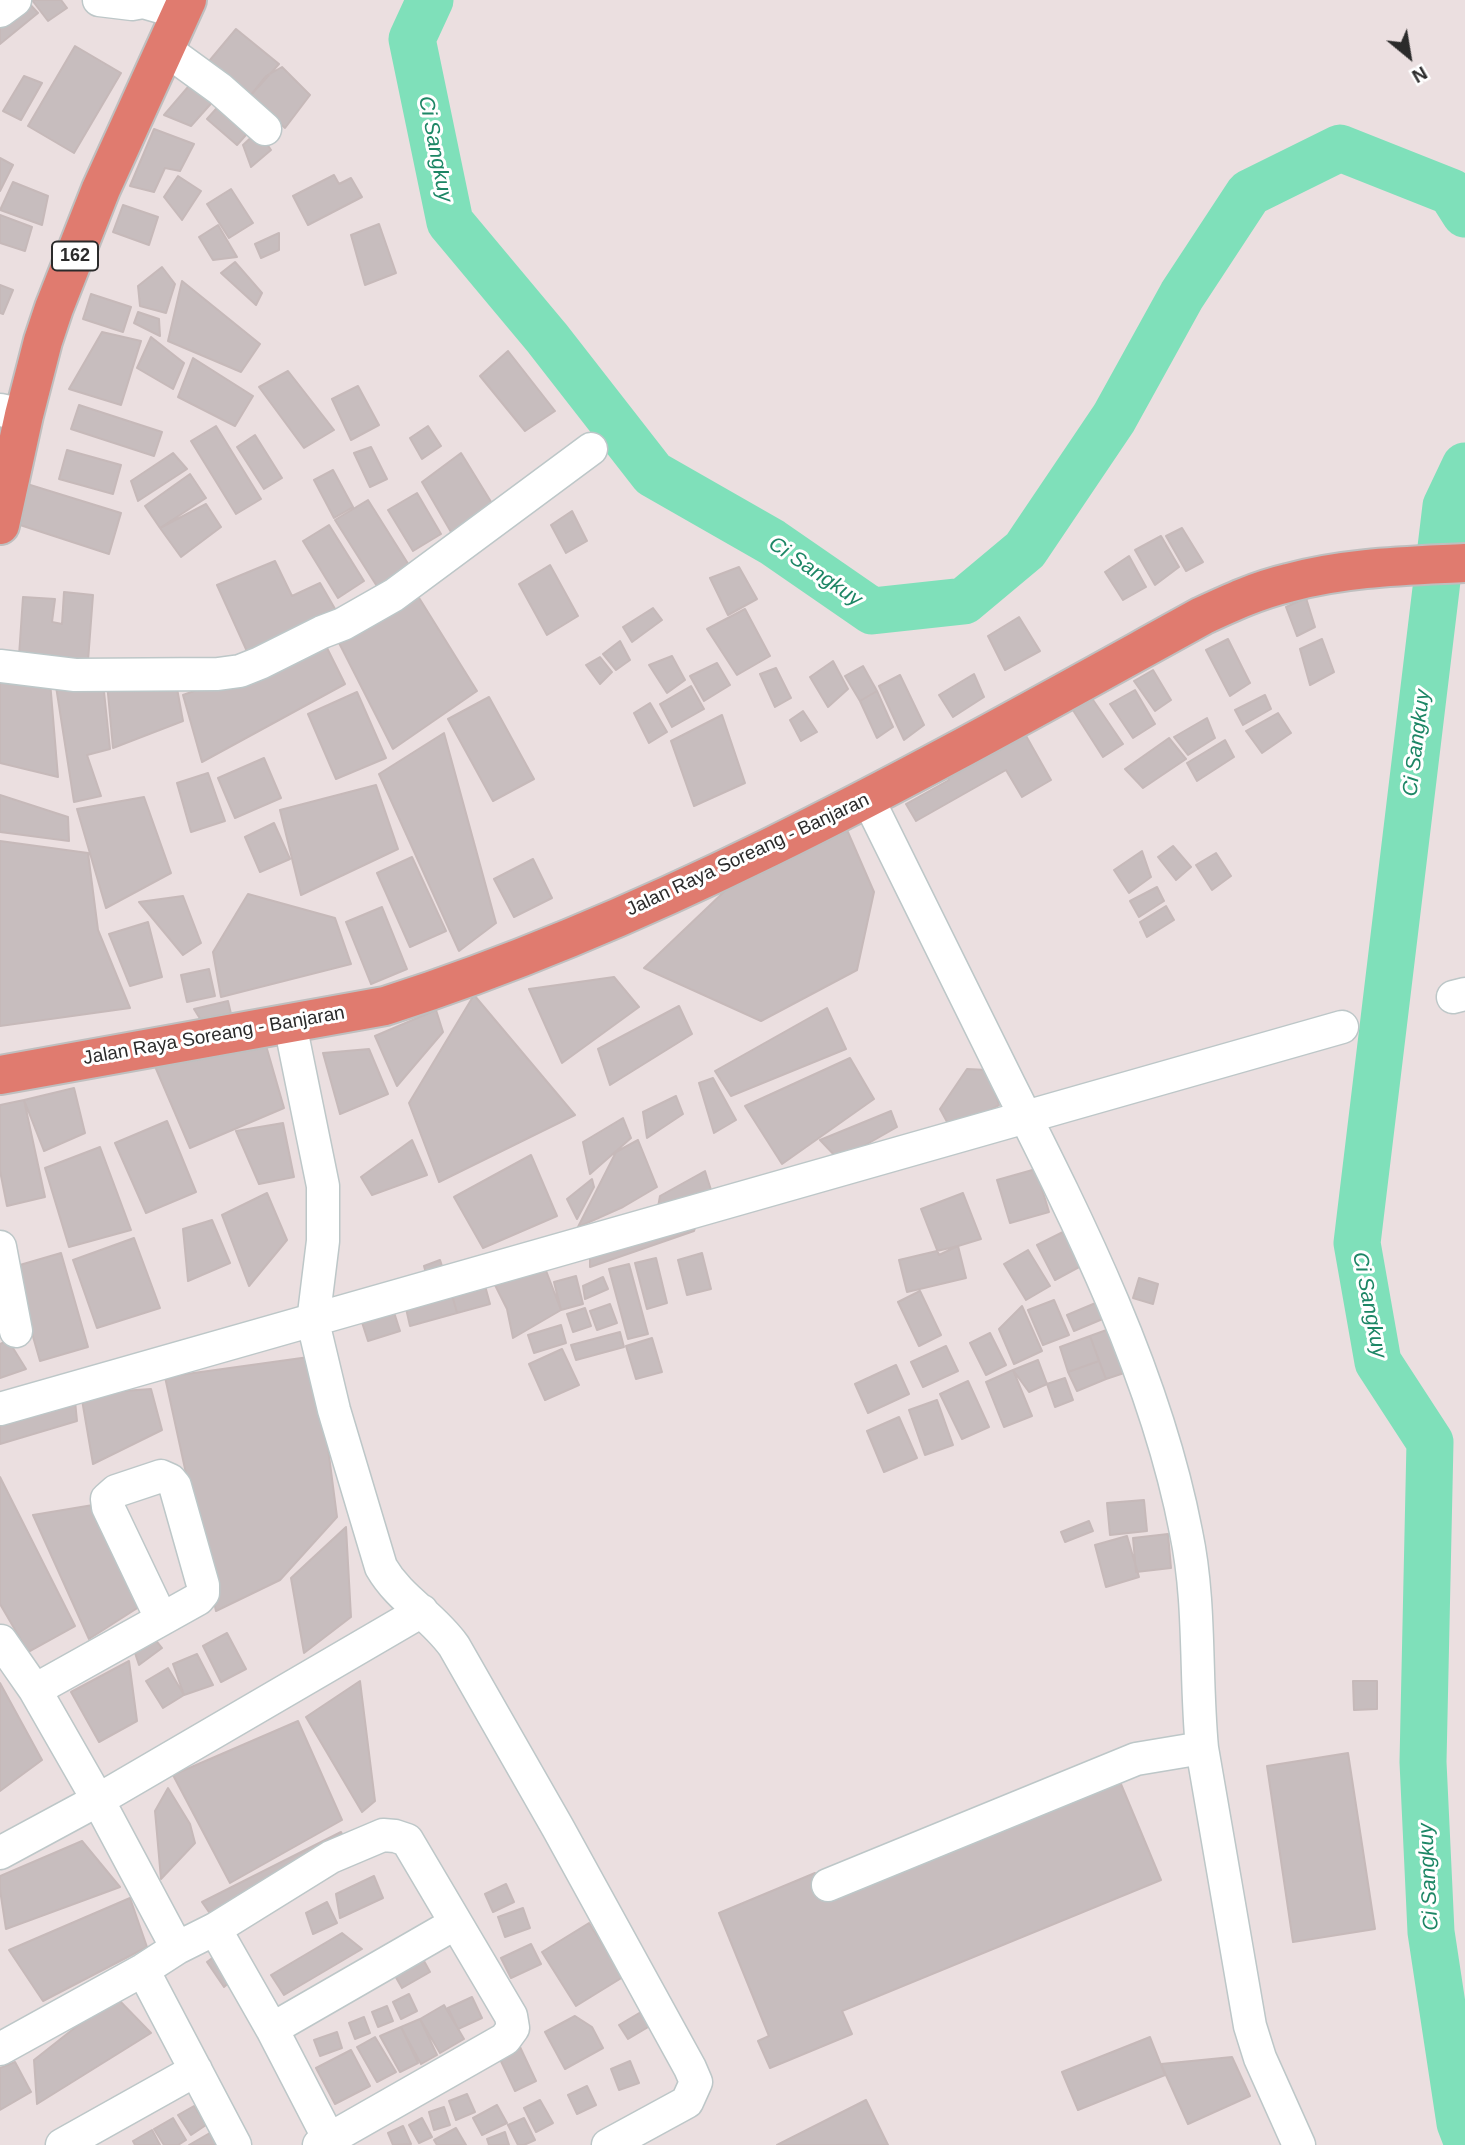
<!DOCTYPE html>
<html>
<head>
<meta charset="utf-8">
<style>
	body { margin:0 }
	#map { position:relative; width:1465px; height:2145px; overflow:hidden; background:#ebdfe0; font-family:Helvetica,sans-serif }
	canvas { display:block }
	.north { position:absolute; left:1374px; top:21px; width:70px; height:70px; -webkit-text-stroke:5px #fff; paint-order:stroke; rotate:150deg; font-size:19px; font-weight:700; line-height:28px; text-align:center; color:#2b2b2b }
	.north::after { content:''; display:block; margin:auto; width:24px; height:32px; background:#2b2b2b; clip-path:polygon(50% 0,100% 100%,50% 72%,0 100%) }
</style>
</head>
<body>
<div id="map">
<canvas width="1465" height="2145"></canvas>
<div class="north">N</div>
</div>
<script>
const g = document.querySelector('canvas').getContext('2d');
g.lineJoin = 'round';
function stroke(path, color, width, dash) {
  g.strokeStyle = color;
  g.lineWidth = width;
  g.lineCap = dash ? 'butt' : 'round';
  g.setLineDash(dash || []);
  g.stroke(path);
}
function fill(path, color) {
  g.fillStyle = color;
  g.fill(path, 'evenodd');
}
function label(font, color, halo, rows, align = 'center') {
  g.font = font + ' Helvetica,sans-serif';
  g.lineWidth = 6;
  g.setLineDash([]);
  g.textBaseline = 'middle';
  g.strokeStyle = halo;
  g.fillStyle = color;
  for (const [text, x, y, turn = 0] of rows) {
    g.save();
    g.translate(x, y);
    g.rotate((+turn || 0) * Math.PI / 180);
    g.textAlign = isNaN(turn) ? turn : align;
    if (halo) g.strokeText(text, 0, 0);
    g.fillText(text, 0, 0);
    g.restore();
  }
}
stroke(new Path2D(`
	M430 0 412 39 450 222 547 338 653 474 772 542 872 611 964 601 1025 550 1114 418 1182 295 1249 193 1340 148 1451 192 1465 214
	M1465 466 1446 506 1357 1243 1378 1362 1430 1442 1423 1762 1431 1932 1460 2123 1465 2136`), '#7fe0ba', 47);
const building = new Path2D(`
	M26 0 38 13 0 44V18Z
	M32 0H61L67 8 48 21Z
	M236 29 279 64 250 96 205 66Z
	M75 46 121 73 74 153 28 126Z
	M282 67 310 95 285 128 250 96 266 76Z
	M24 76 42 83 21 120 3 111Z
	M194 80 216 98 191 126 164 115Z
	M224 100 254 126 237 145 207 119Z
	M154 129 194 144 180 171 165 168 154 192 130 186Z
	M258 131 271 150 251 167 243 145Z
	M0 158 13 165 0 191Z
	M334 175 339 184 351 178 362 197 308 225 293 196Z
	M178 176 201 191 182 220 164 197Z
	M13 182 48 196 42 225 0 210Z
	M231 189 253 223 229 238 207 204Z
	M123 205 158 217 149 245 113 232Z
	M0 215 32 227 25 251 0 243Z
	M379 224 396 273 365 285 351 235Z
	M218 225 237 257 213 260 199 237Z
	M279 233V250L261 258 255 244Z
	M235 262 262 293 256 305 221 273Z
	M162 267 175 284 166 313 140 306 138 286Z
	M182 281 260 344 241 372 168 341Z
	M0 285 13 290 3 314 0 313Z
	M91 294 131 307 123 332 83 319Z
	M138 312 159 319 160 336 134 323Z
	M102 332 141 341 121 405 69 389Z
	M151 337 184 363 173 389 137 368Z
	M508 351 555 411 525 431 480 376Z
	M193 358 253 396 235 426 178 397Z
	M288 371 334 430 304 448 259 387Z
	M358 386 379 425 351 440 332 399Z
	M79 405 162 432 154 456 71 429Z
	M216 426 261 499 236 514 191 441Z
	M428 426 441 446 422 459 410 438Z
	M255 435 282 478 264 489 237 447Z
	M371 447 387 479 370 487 354 453Z
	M67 450 121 465 113 494 59 479Z
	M173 453 187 469 138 501 131 481Z
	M461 453 493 505 451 532 422 482Z
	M333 470 353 507 334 518 314 480Z
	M190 474 206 498 160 528 145 506Z
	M27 484 121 513 109 554 17 524Z
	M417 493 441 534 413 551 388 510Z
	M368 500 412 570 380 591 335 520Z
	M206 504 221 527 181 557 160 528Z
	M572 511 587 541 566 553 551 525Z
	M329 525 364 581 338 598 303 541Z
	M1182 528 1203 562 1186 571 1166 536Z
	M1161 536 1179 567 1155 585 1135 550Z
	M1129 556 1146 587 1123 600 1105 572Z
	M275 561 292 596 320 583 338 614 250 658 217 585Z
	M550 565 578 616 547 635 519 584Z
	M739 567 757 599 728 615 710 578Z
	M64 592 93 595 88 661 19 656 23 597 55 599 52 622 62 624Z
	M416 593 477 691 393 749 336 637Z
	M1306 598 1315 627 1297 636 1286 607Z
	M653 608 662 620 632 642 623 627Z
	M745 609 770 656 737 675 707 629Z
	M1019 617 1040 651 1005 670 988 636Z
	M1228 639 1250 683 1230 696 1206 650Z
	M1322 639 1334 672 1310 685 1300 649Z
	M620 641 630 660 616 670 603 654Z
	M325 644 345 684 202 762 183 695Z
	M672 656 685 680 667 693 649 665Z
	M600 657 612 672 600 684 586 665Z
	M833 661 848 689 828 707 810 677Z
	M717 663 730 685 704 701 690 676Z
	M863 666 877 691 860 701 845 676Z
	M776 668 791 698 775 707 760 674Z
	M1153 670 1171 700 1155 711 1134 681Z
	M974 674 984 697 953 717 939 695Z
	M900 675 924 725 904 740 879 686Z
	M0 678 50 681 58 777 0 763Z
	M55 680 103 682 110 749 87 755 101 796 74 802Z
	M107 683H176L183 721 113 748Z
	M691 686 704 709 672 727 660 704Z
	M1135 690 1155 724 1133 738 1110 704Z
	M877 691 893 727 877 738 860 701Z
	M357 692 386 758 336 779 308 714Z
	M1265 695 1271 709 1243 725 1235 710Z
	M489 697 534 779 493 801 448 719Z
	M1091 697 1123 744 1103 757 1071 707Z
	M650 703 667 732 649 743 634 713Z
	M803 711 817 732 801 741 790 720Z
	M1278 713 1291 733 1262 753 1246 731Z
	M722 715 745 783 694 806 671 741Z
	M1207 718 1215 738 1188 755 1174 737Z
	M444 733 496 923 459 951 379 774Z
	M1025 734 1051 780 1022 797 1006 770 916 821 906 804 949 780 945 772Z
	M1169 738 1186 759 1143 788 1125 769Z
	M1225 740 1234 757 1197 781 1187 763Z
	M264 758 281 798 235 818 218 778Z
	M208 773 225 821 191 832 177 783Z
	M376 785 398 849 301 895 280 810Z
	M0 795 68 817 69 841 0 832Z
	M144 797 171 873 106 908 77 809Z
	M274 823 290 859 260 872 245 837Z
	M847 830 874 892 857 970 761 1021 644 968 728 888Z
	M0 841 88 853 98 930 130 1008 0 1026Z
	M1173 846 1191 867 1176 880 1158 857Z
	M1142 851 1151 877 1129 893 1114 870Z
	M1216 853 1231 876 1212 890 1196 865Z
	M412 857 446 931 410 947 377 873Z
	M533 859 552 898 514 917 494 879Z
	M1157 887 1164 901 1139 917 1130 901Z
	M248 894 335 918 351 964 221 997 213 952Z
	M183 896 201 943 183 955 139 902Z
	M1166 906 1174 920 1147 937 1140 922Z
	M382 907 407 969 371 984 346 922Z
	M148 922 162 977 130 986 109 934Z
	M209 969 215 996 187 1002 181 975Z
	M614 977 639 1007 562 1063 529 989Z
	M474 995 575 1115 439 1182 409 1103Z
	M228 1001 232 1018 204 1025 194 1009Z
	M679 1006 692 1034 610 1085 598 1049Z
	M827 1008 846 1049 731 1096 715 1071Z
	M436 1010 443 1032 397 1086 375 1036Z
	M265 1042 284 1108 190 1148 154 1064Z
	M369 1049 388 1094 340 1114 323 1053Z
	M850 1058 874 1099 782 1164 745 1106Z
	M967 1069 988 1070 999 1105 952 1131 940 1109Z
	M713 1078 736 1120 714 1133 699 1083Z
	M74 1088 85 1133 44 1151 24 1100Z
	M676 1096 683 1114 647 1138 643 1112Z
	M24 1100 45 1197 7 1206 0 1171V1105Z
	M891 1111 897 1127 839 1160 820 1140Z
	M623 1118 631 1138 590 1174 583 1142Z
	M167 1121 196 1192 146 1213 115 1143Z
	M283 1123 294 1177 259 1184 236 1131Z
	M412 1140 427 1175 372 1195 361 1177Z
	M638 1140 657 1187 623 1207 578 1227 616 1152Z
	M100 1147 131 1230 69 1247 45 1168Z
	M531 1155 557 1216 483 1248 454 1197Z
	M1036 1169 1049 1212 1010 1223 997 1180Z
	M705 1171 712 1193 657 1213 660 1196Z
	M592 1179 594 1187 577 1219 567 1199Z
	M267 1193 287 1240 249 1286 222 1215Z
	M963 1193 981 1239 958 1246 939 1255 921 1209Z
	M212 1220 230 1263 188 1281 183 1229Z
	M698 1220 694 1231 590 1267V1251Z
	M1063 1232 1081 1266 1055 1280 1037 1245Z
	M134 1238 160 1308 97 1328 73 1260Z
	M958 1246 966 1278 907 1292 899 1260Z
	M1028 1250 1050 1286 1026 1300 1004 1264Z
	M61 1253 88 1347 40 1361 13 1267Z
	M702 1253 711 1289 687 1295 678 1260Z
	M656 1258 667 1303 647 1309 635 1263Z
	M440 1260 444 1272 427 1277 424 1266Z
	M629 1264 648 1334 628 1339 609 1269Z
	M545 1268 561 1310 513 1338 507 1309 495 1285 522 1272Z
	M576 1276 583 1304 561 1310 554 1282Z
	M603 1277 608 1289 585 1299 583 1286Z
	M1139 1278 1158 1284 1153 1304 1133 1298Z
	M484 1282 490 1304 457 1313 451 1291Z
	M451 1291 457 1313 410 1326 405 1304Z
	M920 1291 941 1335 919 1346 898 1302Z
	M1054 1300 1069 1335 1043 1345 1028 1310Z
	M1098 1302 1105 1318 1074 1331 1067 1315Z
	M391 1303 400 1331 368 1341 359 1313Z
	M610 1304 617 1323 597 1330 590 1311Z
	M1022 1306 1042 1351 1014 1364 999 1329Z
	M585 1308 591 1326 573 1332 567 1314Z
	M561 1325 566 1343 534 1353 528 1335Z
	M1112 1328 1127 1372 1106 1379 1090 1336Z
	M620 1332 624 1347 576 1360 571 1345Z
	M990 1333 1006 1365 986 1375 970 1343Z
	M1090 1336 1099 1361 1068 1372 1060 1347Z
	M652 1338 662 1372 636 1379 626 1346Z
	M8 1340 26 1369 0 1378V1344Z
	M946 1346 958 1371 923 1387 911 1362Z
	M562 1349 579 1385 545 1400 529 1364Z
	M316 1356 337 1517 280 1580 216 1611 165 1377Z
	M1038 1360 1047 1384 1029 1392 1013 1370Z
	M1099 1361 1106 1379 1077 1391 1068 1372Z
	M896 1365 909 1394 868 1413 855 1384Z
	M1013 1370 1032 1416 1004 1427 986 1382Z
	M1065 1378 1073 1400 1055 1407 1047 1384Z
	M968 1381 989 1427 962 1439 940 1394Z
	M151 1389 162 1430 93 1464 81 1394Z
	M937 1400 953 1445 925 1455 909 1410Z
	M75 1401 77 1421 0 1444V1422Z
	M899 1417 917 1458 884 1472 867 1431Z
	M0 1477 75 1626 28 1652 0 1604Z
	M1144 1500 1147 1531 1110 1535 1107 1503Z
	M93 1505 139 1607 89 1639 33 1515Z
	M1089 1521 1093 1531 1065 1542 1061 1532Z
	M346 1527 351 1617 304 1653 291 1578Z
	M1168 1534 1171 1568 1136 1572 1133 1538Z
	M1127 1536 1139 1577 1106 1587 1095 1545Z
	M227 1633 246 1669 221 1682 203 1646Z
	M154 1638 162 1648 139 1665 135 1653Z
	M197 1654 213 1685 184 1695 173 1664Z
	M129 1661 137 1721 99 1742 71 1692Z
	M168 1668 184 1695 163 1708 146 1681Z
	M360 1681 375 1801 362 1812 306 1717Z
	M1353 1681H1377V1709L1354 1710Z
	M0 1683 42 1760 0 1791Z
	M298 1721 342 1820 230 1883 173 1775Z
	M1348 1753 1375 1929 1293 1942 1267 1766Z
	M1118 1777 1161 1880 842 2011 852 2034 770 2068 758 2041 769 2036 719 1913 815 1873 825 1897Z
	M168 1788 190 1824 195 1843 161 1879 155 1811Z
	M341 1832 345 1841 211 1915 202 1902Z
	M82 1841 120 1887 6 1929 0 1890V1876Z
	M374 1876 383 1898 340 1918 336 1894Z
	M506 1884 514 1902 493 1912 485 1894Z
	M130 1898 147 1947 43 2001 9 1950Z
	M327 1902 337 1923 313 1934 306 1913Z
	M523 1908 530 1928 505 1937 498 1917Z
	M589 1923 623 1977 576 2006 542 1952Z
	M342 1933 362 1949 284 1995 271 1975Z
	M531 1944 541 1964 511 1978 501 1958Z
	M418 1950 430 1972 402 1988 390 1967Z
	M220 1952 236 1976 224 1987 207 1962Z
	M409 1994 417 2011 401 2019 393 2002Z
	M115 1996 151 2033 37 2104 34 2060Z
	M472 1997 482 2018 458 2029 448 2008Z
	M444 2005 464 2039 440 2053 420 2019Z
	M387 2006 393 2021 378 2027 372 2012Z
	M646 2009 655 2023 628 2039 619 2025Z
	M575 2016 592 2027 603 2048 565 2069 545 2032Z
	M364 2017 370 2033 355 2039 349 2023Z
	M420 2019 437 2055 421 2064 401 2027Z
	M401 2027 418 2063 400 2072 380 2036Z
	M337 2032 342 2048 320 2056 314 2040Z
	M375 2037 396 2072 377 2082 357 2047Z
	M1150 2037 1165 2075 1078 2110 1062 2072Z
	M520 2047 536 2081 515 2091 499 2057Z
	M351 2050 370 2086 335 2104 316 2068Z
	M1232 2057 1250 2096 1188 2124 1161 2064Z
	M630 2061 639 2083 619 2090 611 2069Z
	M15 2062 31 2092 0 2110V2068Z
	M587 2086 596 2105 577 2114 568 2095Z
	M467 2094 475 2112 456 2120 449 2101Z
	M540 2100 553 2123 536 2132 524 2108Z
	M866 2100 888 2145H777Z
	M497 2105 507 2123 482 2135 473 2118Z
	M194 2106 206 2125 191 2135 178 2115Z
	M444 2107 450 2125 434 2130 429 2112Z
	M173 2118 186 2140 178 2145H164L154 2129Z
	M422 2118 432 2137 419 2143 409 2125Z
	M524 2118 535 2140 524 2145H518L508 2125Z
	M403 2126 411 2144 393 2145 388 2133Z
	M456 2128 466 2145H437L434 2140Z
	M152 2130 160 2145H135L133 2141Z
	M215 2130 223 2145H189Z
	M505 2132 509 2145H489L487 2139Z`);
fill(building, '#c7bdbe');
stroke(building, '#c6b9b9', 2);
const minor = new Path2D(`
	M99 0 132 4 143 2 181 13
	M0 11 15 0
	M165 49 220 89 265 129
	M0 410 24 415
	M0 666 75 675 218 674 240 671 260 663 322 632 343 624 394 595 591 449
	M868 799C915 894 962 989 1009 1084 1080 1225 1156 1376 1186 1532 1201 1603 1195 1676 1202 1748L1250 2026 1260 2058 1299 2145
	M1453 997 1465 994
	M290 1024 323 1186V1241L313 1322 334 1410 381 1567C400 1600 431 1614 454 1646L558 1828 690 2068 696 2082 687 2102 608 2145
	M0 1247 16 1331
	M0 1409 1342 1027
	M161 1618 108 1507 107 1499 116 1491 161 1476 170 1480 175 1486 203 1585V1593L198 1599 35 1690 98 1800 177 1948
	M1 1641 35 1690
	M0 1853 98 1800 422 1611
	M828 1885 1136 1759 1202 1748
	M215 1929 272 2029 329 2139
	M143 1970 235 2145
	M272 2029 456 1923
	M0 2049 143 1970 177 1948 215 1929 331 1857 383 1835 395 1836 407 1840 511 2016 513 2028 505 2039 319 2145
	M62 2145 196 2070`);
const major = new Path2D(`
	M0 525 24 415 43 341 54 308 101 189 187 0
	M0 1075 385 1006C673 914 939 761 1202 616 1230 603 1258 590 1288 583 1346 567 1406 566 1465 563`);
stroke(minor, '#bdc7c8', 35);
stroke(major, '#bfbfbf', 42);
stroke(minor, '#fff', 32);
stroke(major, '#e07b6f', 38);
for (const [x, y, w] of [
	[75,256,46]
]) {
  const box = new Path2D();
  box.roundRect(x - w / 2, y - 14.5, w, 29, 5);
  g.fillStyle = '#fff';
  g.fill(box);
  stroke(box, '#2b2b2b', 2);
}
label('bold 18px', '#2b2b2b', null, [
	["162",75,256]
]);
label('19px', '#2b2b2b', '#fff', [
	["Jalan Raya Soreang - Banjaran",748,855,-25],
	["Jalan Raya Soreang - Banjaran",214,1036,-10]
]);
label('italic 21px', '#1d8665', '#fff', [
	["Ci Sangkuy",435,149,79],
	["Ci Sangkuy",815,572,34],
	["Ci Sangkuy",1417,743,-83],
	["Ci Sangkuy",1369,1305,79],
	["Ci Sangkuy",1429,1877,-93]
]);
</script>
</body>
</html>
